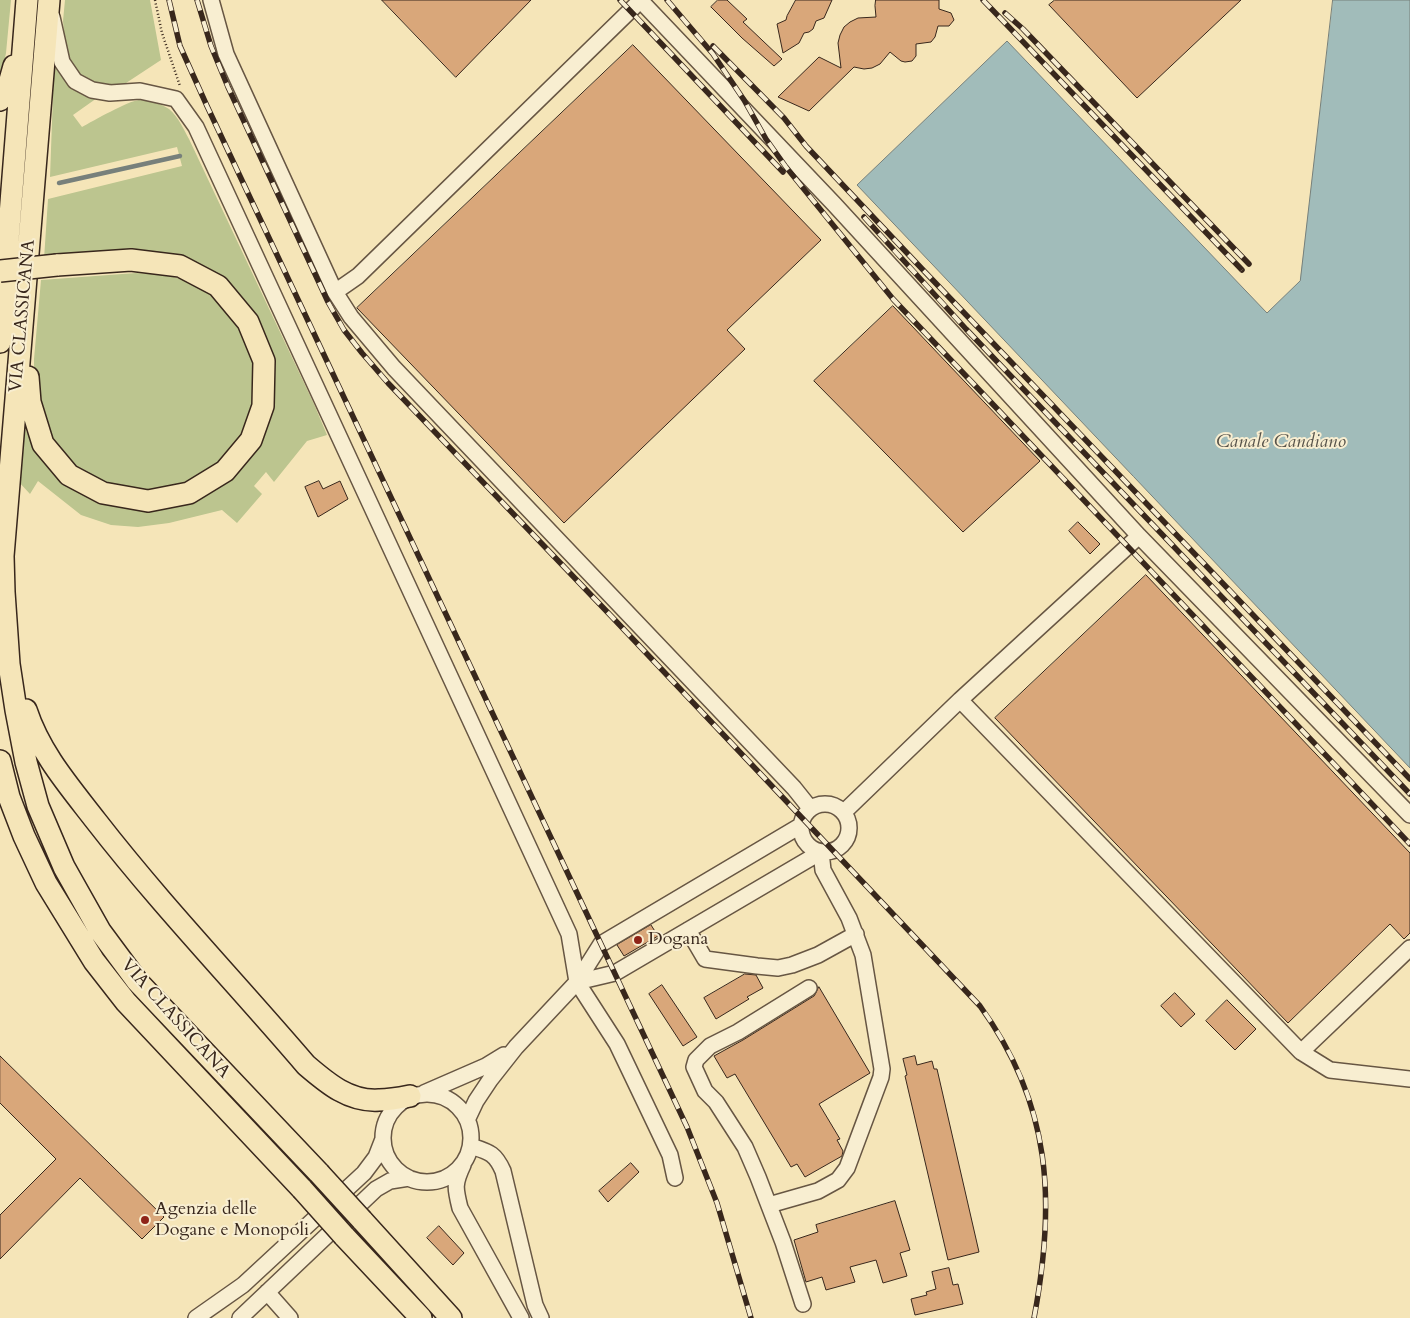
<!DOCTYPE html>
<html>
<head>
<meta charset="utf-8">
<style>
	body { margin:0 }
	canvas { display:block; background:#f5e5b8 }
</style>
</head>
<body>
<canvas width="1410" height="1318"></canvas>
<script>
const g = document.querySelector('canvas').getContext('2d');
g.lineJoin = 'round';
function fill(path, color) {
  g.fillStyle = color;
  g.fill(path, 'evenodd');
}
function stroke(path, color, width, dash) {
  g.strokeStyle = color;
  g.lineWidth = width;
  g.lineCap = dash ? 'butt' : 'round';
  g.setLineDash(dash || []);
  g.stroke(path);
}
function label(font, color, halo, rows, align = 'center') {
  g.font = font + ' Cardo,serif';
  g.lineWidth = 4;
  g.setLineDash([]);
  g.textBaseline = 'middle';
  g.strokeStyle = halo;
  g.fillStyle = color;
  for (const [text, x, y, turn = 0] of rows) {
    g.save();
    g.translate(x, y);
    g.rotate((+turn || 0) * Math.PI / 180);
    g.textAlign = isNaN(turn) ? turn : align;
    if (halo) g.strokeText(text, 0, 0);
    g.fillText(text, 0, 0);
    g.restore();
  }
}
fill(new Path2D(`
	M0 0H11L6 53 0 83Z
	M65 0H150L161 60 123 85 103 86 89 82 76 74 66 57 63 21Z
	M54 66C67 85 76 91 97 98L73 115 82 127C93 121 128 101 139 100 148 100 162 104 169 109 178 116 184 130 189 139L314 404 327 435 307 441 274 482 266 472 254 486 262 494 237 523 222 510 169 523 138 527 111 525 81 515 38 481 30 494 18 481 23 425 41 459 65 483 89 499 128 509 157 510 177 507 205 496 224 483 273 372 268 342 255 314 231 285 204 267 174 257 44 259 48 199 182 166 177 147 50 177Z
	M136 273 167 275 193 283 217 299 247 339 255 368V403L242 435 220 465 193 484 136 496 89 481 49 445 34 402V359L41 280Z`), '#bcc58f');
const water = new Path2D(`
	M1333 0H1410V768L857 185 1007 41 1267 313 1300 281Z`);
fill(water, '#a1bcba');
stroke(water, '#77807b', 1);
stroke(new Path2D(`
	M59 183 180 156`), '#77807b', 4.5);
const building = new Path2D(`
	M382 0H531L456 77Z
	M718 0H727L747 19 743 22 782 59 774 66 742 38 711 7Z
	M796 0H832L824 18 816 21 813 29 809 32 804 33 799 43 783 53 777 24 786 20 787 16Z
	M876 0H939V9L951 13 954 20 949 26H938L935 37 931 42 916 44V56L912 61 905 62 901 61 890 52 880 64 872 68 864 69 854 67 809 111 778 97 819 57 841 68 838 43 840 35 844 27 850 22 858 18 876 17 875 6Z
	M1055 0H1241L1137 98 1049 5Z
	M633 45 821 240 727 330 745 349 564 523 357 308Z
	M893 306 1040 461 963 532 814 381Z
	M319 481 323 489 340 481 348 499 318 517 305 487Z
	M1078 522 1100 544 1090 554 1069 531Z
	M1146 575 1410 853V933L1404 939 1390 924 1288 1023 995 718Z
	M651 925 658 936 624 956 617 945Z
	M745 974 756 975 763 988 747 997 749 999 716 1019 704 998Z
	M662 985 697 1037 683 1046 649 994Z
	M819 987 870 1073 819 1104 840 1139 837 1140 843 1151 842 1156 805 1177 797 1164 791 1167 735 1074 727 1078 714 1056 743 1040 814 996Z
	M1175 993 1195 1014 1181 1027 1161 1006Z
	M1227 1000 1256 1029 1235 1050 1206 1021Z
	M0 1056 164 1217 142 1239 80 1178 0 1259V1215L56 1159 0 1103Z
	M915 1056 917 1065 932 1061 934 1069H937L979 1252 948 1260 905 1076 907 1075 903 1059Z
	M631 1163 639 1172 608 1202 599 1191Z
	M895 1201 910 1250 900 1253 907 1276 883 1283 876 1260 850 1267 855 1282 826 1290 822 1277 806 1282 794 1240 818 1232 816 1225Z
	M439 1226 464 1253 453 1265 427 1238Z
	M949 1268 953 1285 958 1284 963 1304 915 1315 911 1299 927 1295 926 1292 936 1289 932 1272Z`);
fill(building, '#d9a77a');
stroke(building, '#38271c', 1);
const minor = new Path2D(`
	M211 0 226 54 335 292 351 317 394 368 794 788 810 808
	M640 0 834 204 1139 536 1410 815
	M52 17 62 62 75 81 92 90 110 93 140 91 176 99 196 127 569 934 577 982 617 1044 670 1155 675 1178
	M335 292 358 276 641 0
	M960 700 1301 1052 1410 948
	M801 828a24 24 0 1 1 48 0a24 24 0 1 1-48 0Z
	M844 812 960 700 1139 536
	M688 930 705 959 757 966 778 968 792 965 818 955 856 934
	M577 982 615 973 821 852 823 870 849 918 863 955 882 1069 881 1077 847 1168 838 1180 818 1191 769 1205
	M1301 1052 1330 1070 1410 1079
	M424 1093 486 1066 504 1055
	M383 1138a44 44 0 1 1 88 0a44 44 0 1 1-88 0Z
	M468 1118 476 1101 490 1080 516 1047 577 982 601 944 800 826
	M471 1146C489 1152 495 1153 503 1171L535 1305 541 1318
	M463 1165C454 1184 455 1188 460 1208L521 1318
	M267 1292 290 1318
	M803 1304 783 1242 758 1177 745 1147 716 1102 705 1091 694 1067 696 1060 710 1046 738 1032 809 988
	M196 1318 243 1285 364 1173 376 1157 383 1139
	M240 1318 376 1189 390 1181 409 1178`);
const highway = new Path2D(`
	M49 0 3 556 4 592 9 664 16 710 26 762 38 806 64 867 100 931 137 981 319 1173
	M0 100 7 91 14 66
	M0 342 27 0
	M28 377 30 402 43 444 69 475 103 493 148 501 189 493 225 471 251 440 263 406 264 361 248 322 218 286 180 266 131 260 57 265
	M26 710C40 753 69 786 96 821 162 906 236 983 306 1065 327 1083 349 1102 379 1100 389 1100 400 1098 410 1096
	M0 761 9 797 24 836 46 883 94 961 126 1002 302 1189
	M362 1220 451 1318
	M344 1236 421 1318`);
stroke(minor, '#675643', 18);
stroke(highway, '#38271c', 24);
stroke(new Path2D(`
	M155 0 162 33 180 86`), '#38271c', 2.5, [1, 2.5]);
stroke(minor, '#f8eed1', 15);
stroke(highway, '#f5e5b8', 21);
const rail = new Path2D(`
	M169 0 180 46 207 106 687 1127 717 1203 751 1318
	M197 0 211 46 228 87 328 302 344 330 362 353 388 383 613 618 980 1006C1052 1105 1056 1202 1034 1318
	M620 0 783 172
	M667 0 713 54 744 100 766 139 786 167 893 299 1410 844
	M983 0 1242 270
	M1005 13 1023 29 1249 264
	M713 46 784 118 806 146 925 272 1410 779
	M864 217 966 329 1410 794`);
stroke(rail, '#38271c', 5.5);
stroke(rail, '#f8eed1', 4, [11]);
const highwayBridge = new Path2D(`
	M0 271 57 265
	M319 1173 362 1220
	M302 1189 344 1236`);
stroke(highwayBridge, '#38271c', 24, []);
stroke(highwayBridge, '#f5e5b8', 21);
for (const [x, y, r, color] of [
	[638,940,5,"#8f2418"],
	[145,1220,5,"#8f2418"]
]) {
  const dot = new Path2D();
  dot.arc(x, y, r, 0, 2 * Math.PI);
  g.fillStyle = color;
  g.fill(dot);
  stroke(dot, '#f8eed1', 2);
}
label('18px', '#38271c', '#f8eed1', [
	["VIA CLASSICANA",23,316,-85],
	["VIA CLASSICANA",175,1019,48]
]);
label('18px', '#38271c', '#f8eed1', [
	["Dogana",648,940],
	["Agenzia delle",155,1210],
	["Dogane e Monopoli",155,1231]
], 'left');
label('italic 19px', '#58544b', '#f8eed1', [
	["Canale Candiano",1281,443]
]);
</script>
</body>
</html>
